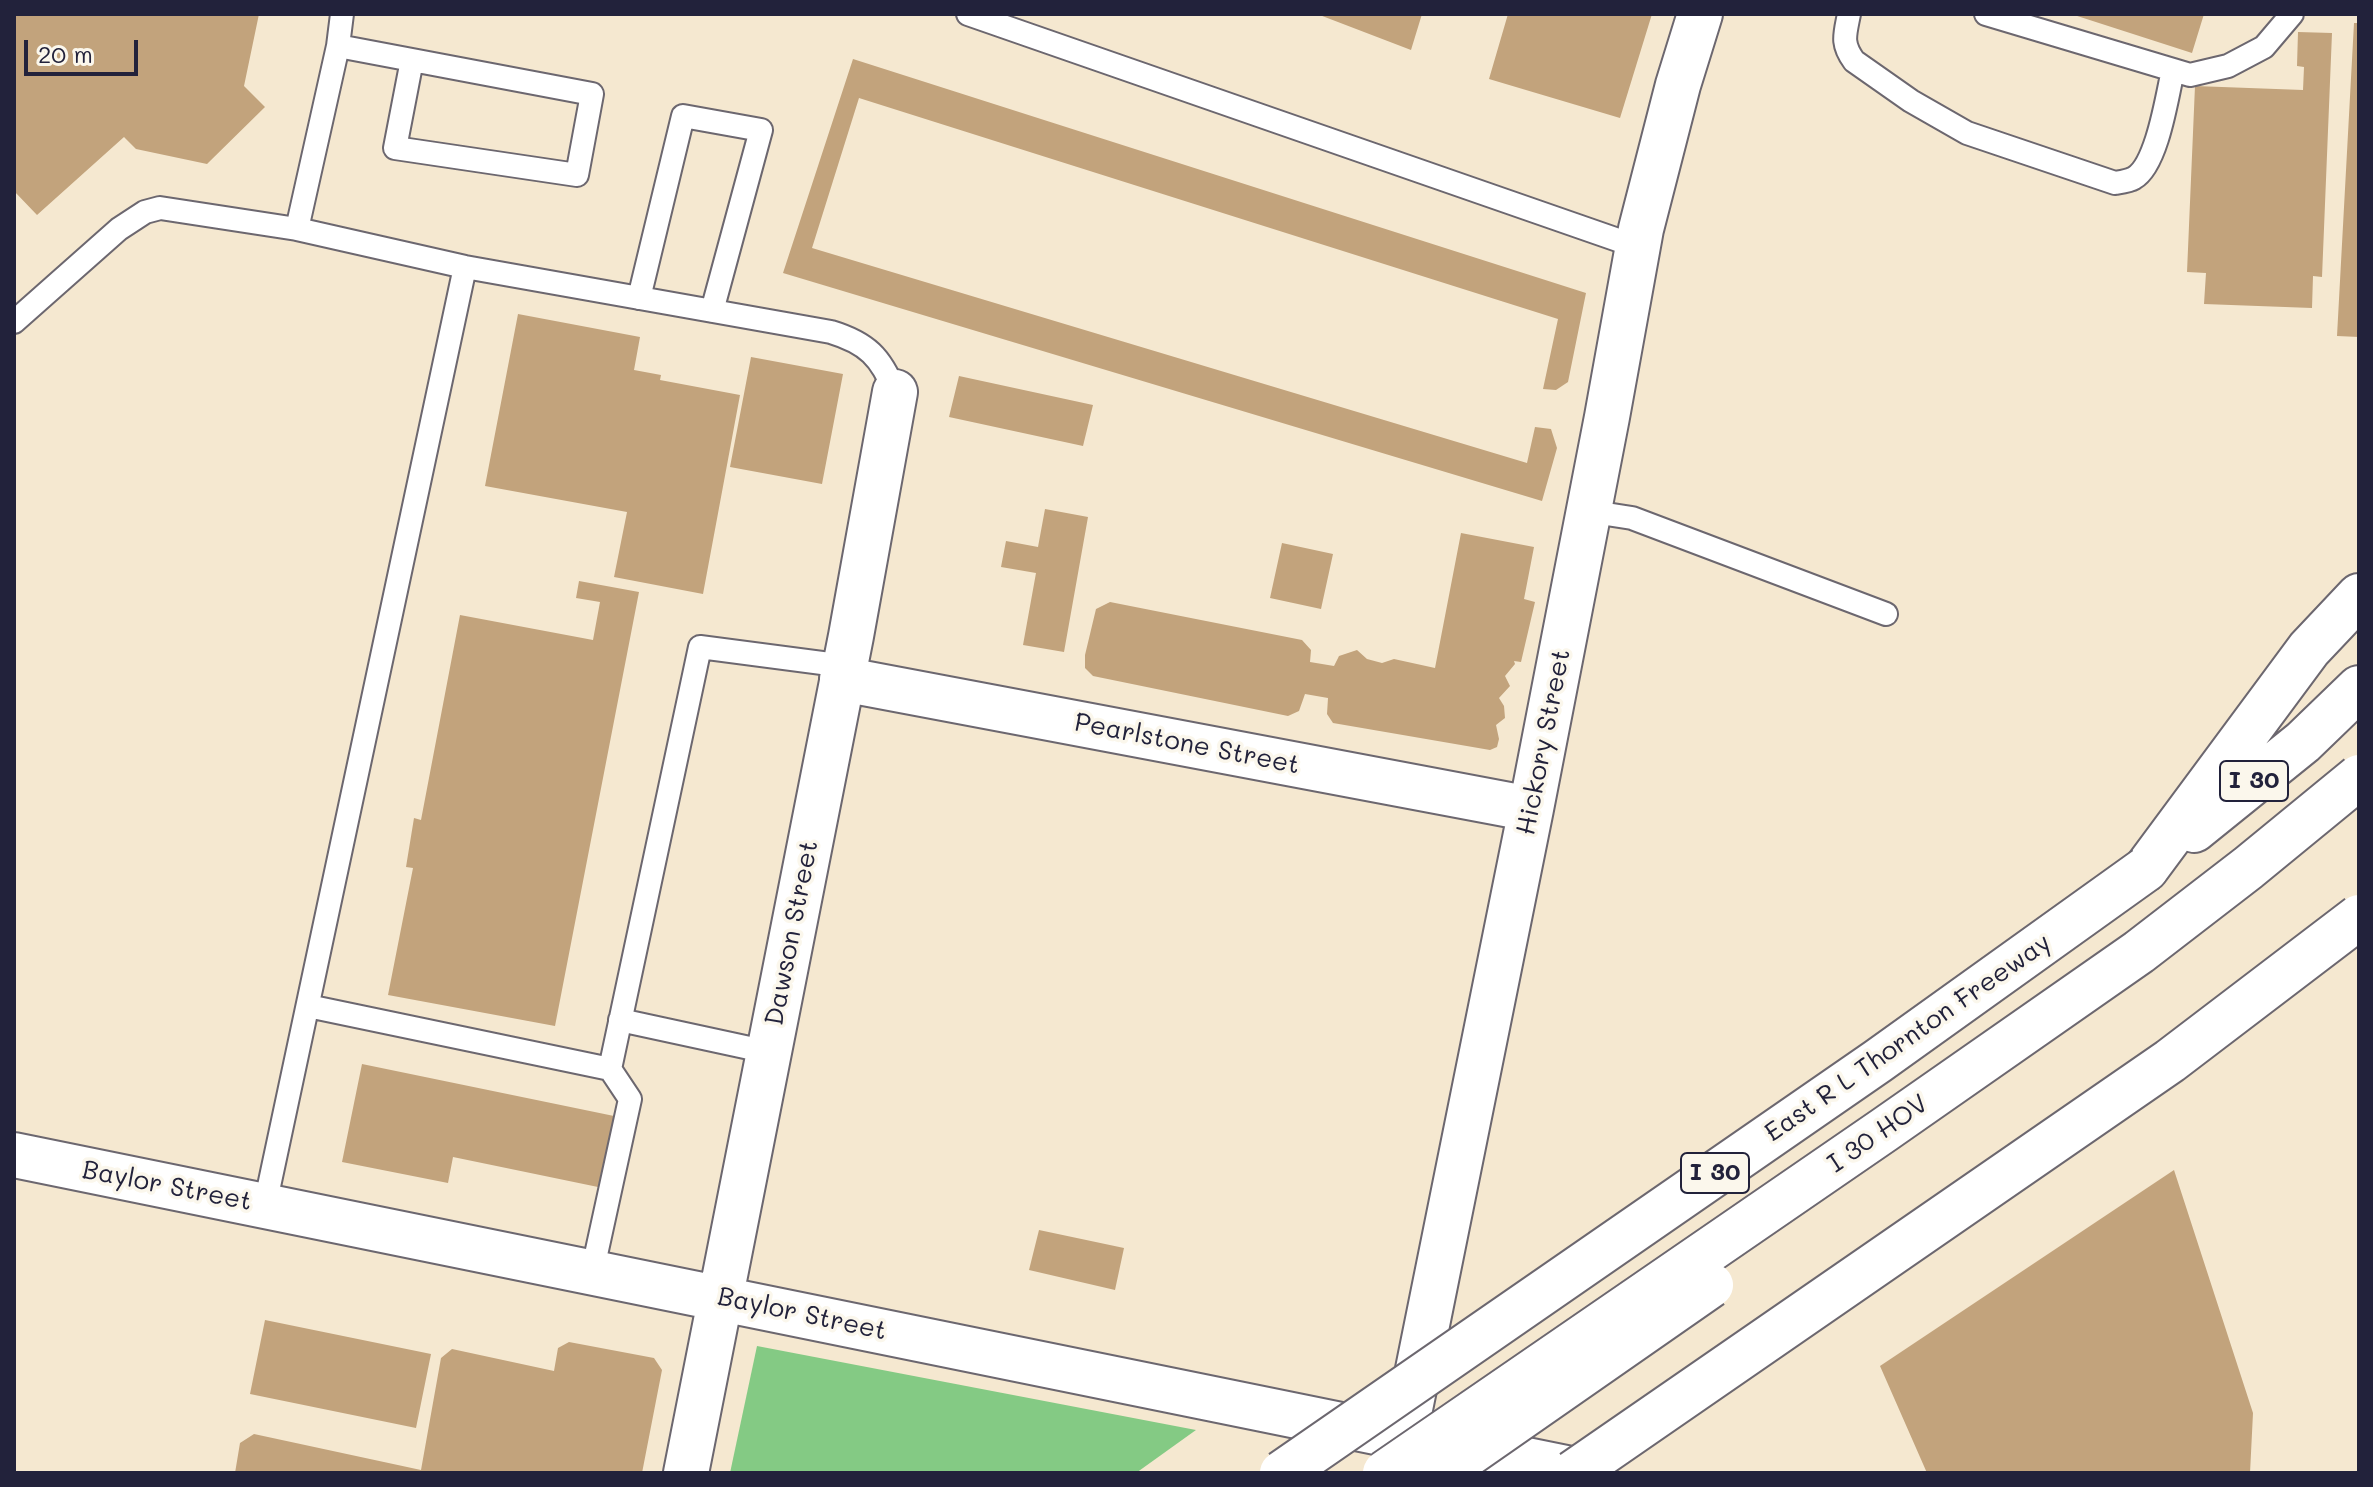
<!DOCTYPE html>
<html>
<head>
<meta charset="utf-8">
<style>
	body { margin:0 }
	#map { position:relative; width:2373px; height:1487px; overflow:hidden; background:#f5e8d0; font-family:Mali,sans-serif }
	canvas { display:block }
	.frame { position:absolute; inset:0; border:16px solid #22223b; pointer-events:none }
	.scale { position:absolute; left:24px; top:40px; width:114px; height:36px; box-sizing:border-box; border:4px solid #22223b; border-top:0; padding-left:10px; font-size:24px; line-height:28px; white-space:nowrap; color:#22223b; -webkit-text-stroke:6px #fbf7ec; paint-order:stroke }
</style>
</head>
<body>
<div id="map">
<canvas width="2373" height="1487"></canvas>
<div class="frame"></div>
<div class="scale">20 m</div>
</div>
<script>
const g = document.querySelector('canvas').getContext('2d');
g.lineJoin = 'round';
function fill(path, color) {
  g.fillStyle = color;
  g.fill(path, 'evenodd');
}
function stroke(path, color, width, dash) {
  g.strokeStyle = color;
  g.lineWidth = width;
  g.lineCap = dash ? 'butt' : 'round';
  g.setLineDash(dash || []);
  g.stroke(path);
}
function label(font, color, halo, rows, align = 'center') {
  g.font = font + ' Mali,sans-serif';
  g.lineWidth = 7;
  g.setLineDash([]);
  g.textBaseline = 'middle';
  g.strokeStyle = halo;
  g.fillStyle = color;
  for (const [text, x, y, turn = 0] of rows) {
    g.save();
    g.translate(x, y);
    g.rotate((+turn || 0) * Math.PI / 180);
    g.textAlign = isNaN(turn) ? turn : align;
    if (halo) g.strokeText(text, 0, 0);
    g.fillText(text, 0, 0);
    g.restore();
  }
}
fill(new Path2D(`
	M757 1346 1196 1430 1136 1473H730Z`), '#84ca84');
fill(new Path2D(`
	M14 14H259L244 86 265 107 207 164 136 149 124 137 37 215 14 191Z
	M1317 14H1422L1411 50Z
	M1508 14H1652L1620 118 1489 79Z
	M2071 14H2204L2192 53Z
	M2354 23H2359V337L2337 336Z
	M2298 32 2332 33 2322 277 2313 276 2312 308 2204 304 2206 273 2187 272 2195 86 2303 90 2304 67 2297 66Z
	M853 59 1586 293 1568 382 1556 390 1543 389 1558 319 859 98 812 248 1527 463 1535 427 1551 429 1557 448 1542 501 783 273Z
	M518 314 640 337 634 370 661 375 660 380 740 395 703 594 614 577 627 512 485 486Z
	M751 357 843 374 822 484 730 467Z
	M959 376 1093 405 1083 446 949 417Z
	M1045 509 1088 517 1064 652 1023 645 1036 573 1001 567 1006 541 1038 547Z
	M1461 533 1534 547 1524 599 1535 602 1521 662 1514 661 1515 664 1505 676 1510 686 1499 698 1504 706 1505 718 1496 725 1499 739 1497 747 1490 750 1333 723 1327 714 1328 698 1305 694 1299 711 1288 716 1093 676 1085 668V655L1096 609 1110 602 1302 640 1311 650 1310 662 1334 666 1339 656 1357 650 1367 659 1382 663 1394 659 1435 668Z
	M1282 543 1333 554 1321 609 1270 598Z
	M579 581 639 592 555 1026 388 995 413 868 406 867 414 818 421 820 460 615 593 640 600 602 576 598Z
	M362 1064 614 1116 598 1187 453 1157 448 1183 342 1162Z
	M2174 1170 2253 1413 2250 1473H1983L1982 1471 1978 1473H1927L1880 1366Z
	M1039 1230 1124 1248 1115 1290 1029 1270Z
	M265 1320 431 1354 416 1428 250 1394Z
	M569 1342 654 1358 662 1370 642 1473H235L240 1443 254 1434 421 1470 441 1358 452 1349 554 1371 558 1348Z`), '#c2a37c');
const service = new Path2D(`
	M968 14 1638 247
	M1849 14C1845 35 1841 43 1854 61L1911 101 1967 133 2115 183C2121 182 2129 181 2134 178 2157 165 2167 97 2173 70
	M1986 14 2190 75 2228 66 2264 47 2292 14
	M338 46 342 14
	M297 229 338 46 592 94 577 175 395 148 412 60
	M639 298 683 116 761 130 712 311
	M14 322 119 229 145 212 160 208 297 229 465 267 831 332C867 343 881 357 895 392
	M1587 511 1632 518 1886 614
	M308 1006 610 1069 700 647 845 666
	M620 1020 768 1052
	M265 1205 465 267
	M592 1273 630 1099 610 1069`);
const minor = new Path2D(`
	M842 679 1531 809
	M14 1155 1405 1438 1438 1442 1591 1473
	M1410 1409 1531 809 1607 417 1641 229 1678 85 1700 14
	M686 1473 851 636 895 392`);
const motorway = new Path2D(`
	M2194 830 2303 742 2359 688
	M2146 869 2309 649 2359 596`);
stroke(service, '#6c676f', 26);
stroke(minor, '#6c676f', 48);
stroke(motorway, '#6c676f', 48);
stroke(service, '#fff', 22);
stroke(minor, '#fff', 44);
stroke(motorway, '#fff', 44);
const motorwayBridge = new Path2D(`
	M1282 1473 1878 1061 2146 869
	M1385 1473 1884 1130 2139 952 2248 868 2359 777
	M1441 1473 1711 1285
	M1573 1473 2170 1061 2359 917`);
stroke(motorwayBridge, '#6c676f', 48, []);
stroke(motorwayBridge, '#fff', 44);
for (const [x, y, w] of [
	[2254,781,68],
	[1715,1173,68]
]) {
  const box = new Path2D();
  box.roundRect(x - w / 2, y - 20, w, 40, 6);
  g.fillStyle = '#fbf7ec';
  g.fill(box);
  stroke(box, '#22223b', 2);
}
label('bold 24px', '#22223b', null, [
	["I 30",2254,781],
	["I 30",1715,1173]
]);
label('26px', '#22223b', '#fbf7ec', [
	["Hickory Street",1544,742,-79],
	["Pearlstone Street",1187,744,11],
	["Dawson Street",792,933,-79],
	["East R L Thornton Freeway",1908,1038,-35],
	["I 30 HOV",1878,1134,-35],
	["Baylor Street",167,1186,11],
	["Baylor Street",802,1314,12]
]);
</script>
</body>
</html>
